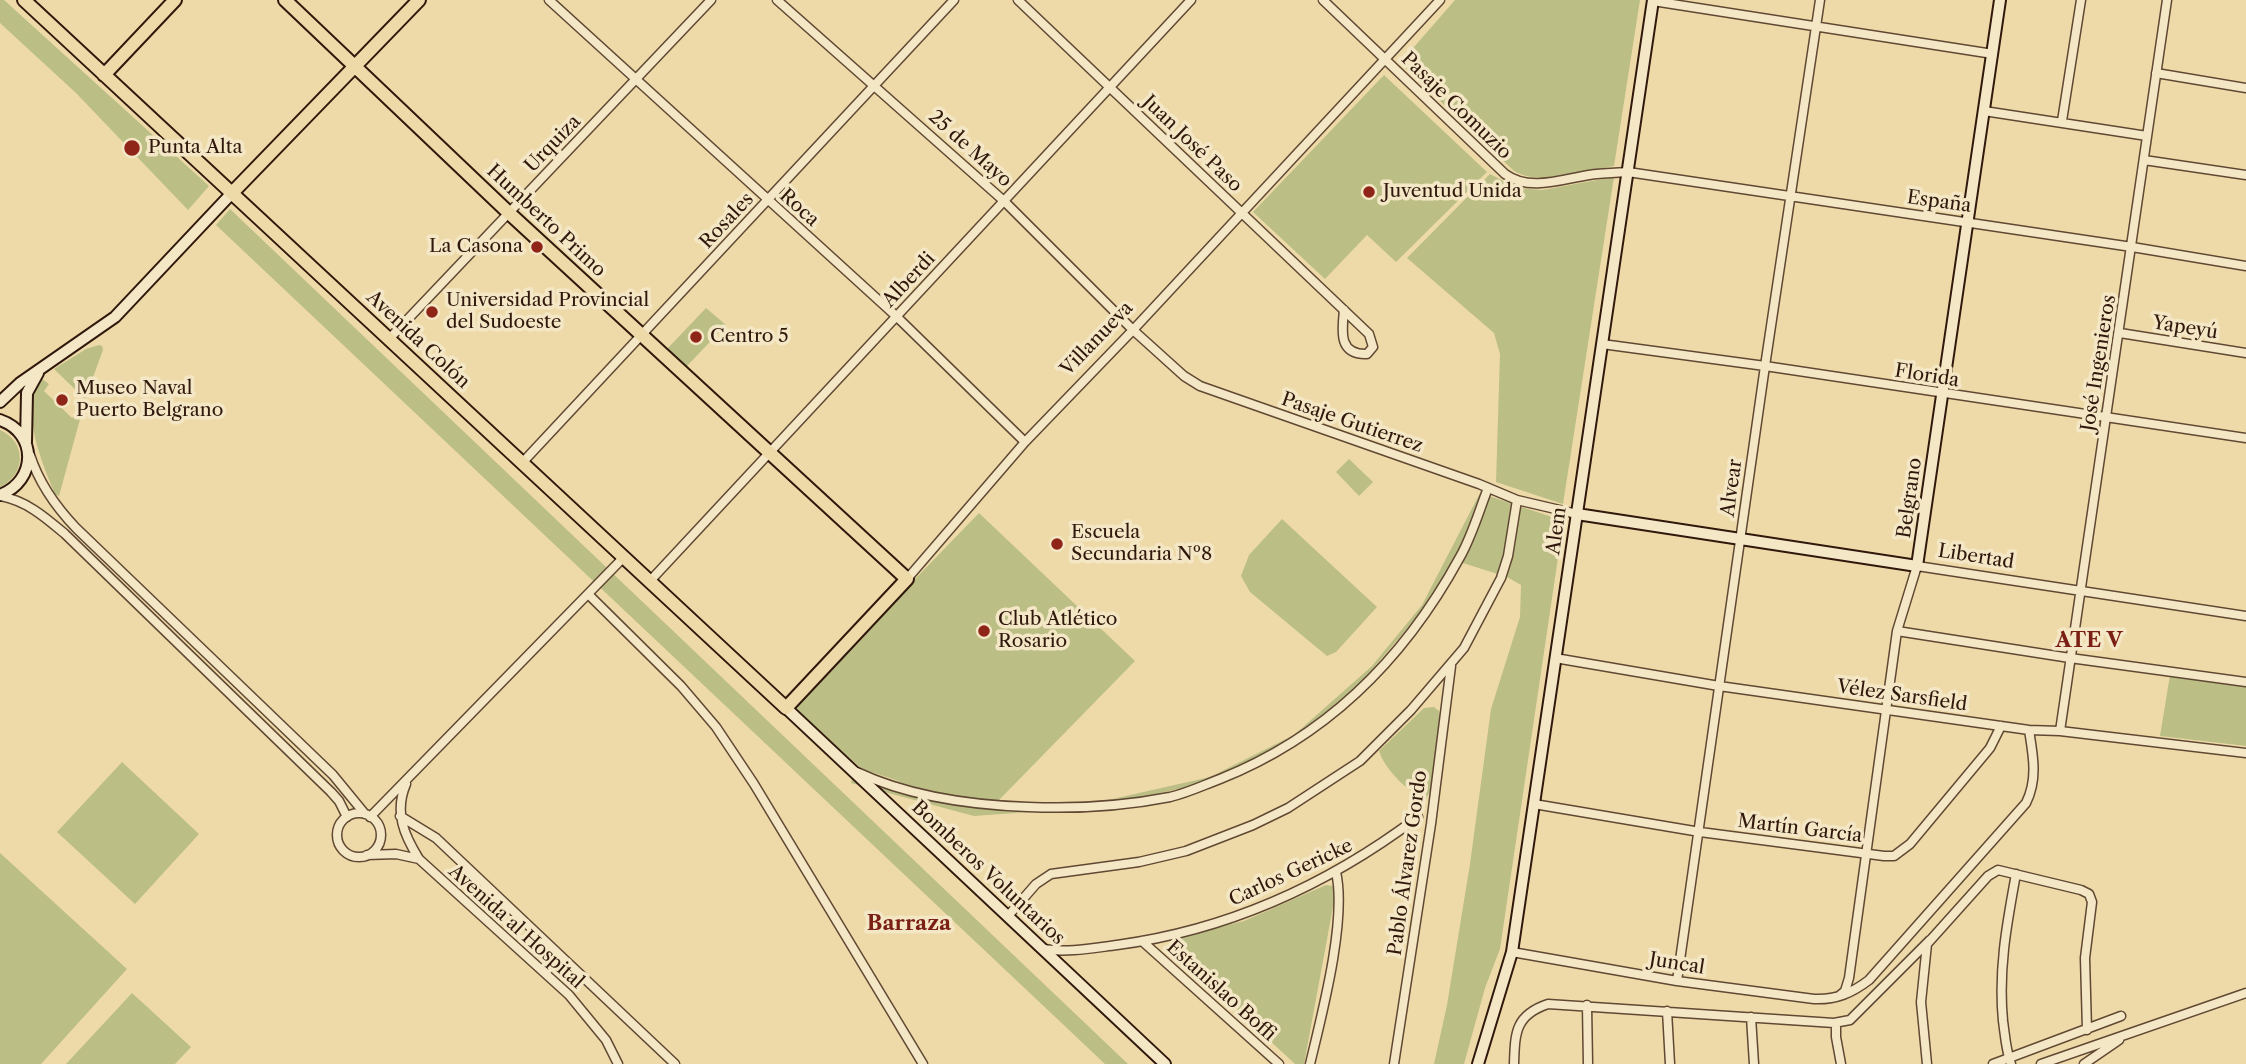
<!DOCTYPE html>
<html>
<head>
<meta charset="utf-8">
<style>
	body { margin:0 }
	canvas { display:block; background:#eedaa8 }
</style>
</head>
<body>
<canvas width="2246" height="1064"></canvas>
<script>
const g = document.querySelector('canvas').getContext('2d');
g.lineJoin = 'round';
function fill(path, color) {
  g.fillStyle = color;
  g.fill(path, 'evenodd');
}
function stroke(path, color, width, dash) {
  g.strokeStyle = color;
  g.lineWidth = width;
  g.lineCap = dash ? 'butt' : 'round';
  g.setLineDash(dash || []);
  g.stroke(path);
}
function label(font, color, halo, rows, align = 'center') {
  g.font = font + ' "Libre Caslon Text",serif';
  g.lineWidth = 7;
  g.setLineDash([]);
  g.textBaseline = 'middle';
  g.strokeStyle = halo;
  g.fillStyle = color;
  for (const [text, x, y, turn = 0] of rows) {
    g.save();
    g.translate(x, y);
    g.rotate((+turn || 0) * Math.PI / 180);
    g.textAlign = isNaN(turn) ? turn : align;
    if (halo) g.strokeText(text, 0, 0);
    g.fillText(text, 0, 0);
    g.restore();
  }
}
fill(new Path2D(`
	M0 0H4L209 186 188 210 76 93 0 23Z
	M1455 0H1640L1614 166C1583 171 1543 187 1514 171L1400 63Z
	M1384 75 1487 172 1396 262 1367 235 1325 279 1253 212Z
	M1490 174 1517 188 1542 190 1614 177 1563 504 1496 482 1500 354 1494 333 1407 258Z
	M230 209 1128 1064H1105L216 225Z
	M706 308 726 325 686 367 667 349Z
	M99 345 102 346 103 350 85 399 54 369 86 349Z
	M41 378 49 384 44 391 72 418 80 410 82 412 59 496 55 494C41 460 20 413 41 378Z
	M0 430C27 442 26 475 0 487Z
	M1349 459 1373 482 1359 496 1336 472Z
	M1480 493 1558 519 1563 524 1500 949 1485 988 1464 1064H1434L1447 1005 1470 864 1491 709 1520 617 1521 585 1507 577 1463 563 1365 678 1295 740 1209 782 1098 807 974 816 851 783 854 771 902 782 862 769 791 707 979 513 1135 661 999 800 1077 807 1210 777 1294 735 1372 666 1422 605Z
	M1282 519 1377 607 1336 652 1327 656 1250 592 1241 576 1249 555Z
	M2170 675 2246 687V746L2160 736Z
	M1434 707 1439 711 1441 729 1430 791 1426 799C1409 794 1384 768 1379 751L1424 708Z
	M122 762 199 834 135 904 57 832Z
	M0 853 127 969 41 1064H0Z
	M1326 885 1333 886 1335 896 1304 1064H1295L1171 949 1176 937 1244 921Z
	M132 993 191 1047 175 1064H66Z`), '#bbbe85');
const street = new Path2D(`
	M549 0 896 316 1025 442
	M777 0 1004 201 1133 330 1184 376 1200 386 1479 484 1517 500 1577 514
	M1018 0 1369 334 1373 347 1367 354C1338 355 1342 331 1344 310
	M1323 0 1505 174C1529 192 1563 179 1589 175 1602 173 1615 173 1628 172L2132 247 2246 266
	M1653 1 1993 54
	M2156 73 2246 88
	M1984 111 2147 136
	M2062 121 2081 0
	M2144 160 2246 175
	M2120 333 2246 353
	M389 339 711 0
	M1602 344 1765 366 2246 438
	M30 455C39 483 56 507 76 528L333 775 365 814
	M522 463 954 0
	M0 496C27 501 45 517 65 534L331 792 339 801 347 817
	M907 579 1025 442 1133 330 1440 0
	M650 581 1191 0
	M588 594 681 686 716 727 754 784 923 1064
	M1897 631 2070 658 2246 682
	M1555 658 1719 686 2029 730 2060 731 2246 753
	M2060 731 2167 0
	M857 772C910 797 970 805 1028 807 1075 809 1124 806 1170 797 1187 793 1204 785 1220 779 1328 736 1405 658 1460 557 1472 536 1479 511 1488 488
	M406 784C394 812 404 835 419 859
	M1534 804 1700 832 1884 856H1894L1910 844 1990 748 2001 726
	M337 835a22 22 0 1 1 44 0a22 22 0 1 1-44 0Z
	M400 816 436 838 675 1064
	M370 817 624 557
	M367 855 396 854 419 859 569 995 606 1040 618 1064
	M1008 916 1036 884 1051 874 1139 862 1186 851 1253 825 1288 808 1360 761 1411 710 1464 648 1501 578 1508 556 1517 500
	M1142 941 1279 1064
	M1043 949C1068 953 1093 948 1117 945 1228 930 1329 884 1418 817
	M1512 952 1677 981 1814 999C1836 1000 1852 993 1869 980L2026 803C2038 779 2033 755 2029 730
	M1677 981 1765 366 1820 0
	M1839 996 1845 991 1849 978 1897 631 1917 566 2246 616
	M1587 1005 1588 1064
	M1667 1011 1670 1064
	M1751 1017 1754 1064
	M1836 1023V1037L1841 1064
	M1310 1064C1322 1014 1347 920 1336 872
	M1394 1064 1431 824 1451 666
	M1514 1064C1515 1033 1515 1015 1548 1004L1834 1023 1850 1020 1930 940
	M1927 1064 1921 1002 1927 944 1988 876 1998 870 2081 890 2089 894 2092 902 2085 958 2087 1030
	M1993 1064 2121 1016
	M2011 1064C2006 1051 2005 1035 2003 1021 1998 970 2007 923 2016 874
	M2041 1064 2246 993
	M2084 1064 2119 1040`);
const secondary = new Path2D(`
	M0 402 20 383 115 317 232 193
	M0 420C38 433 37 481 0 495
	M26 442 27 393 38 373
	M1577 514 1917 566 2000 0
	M786 708 1165 1064
	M1478 1064 1512 952 1653 0`);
const primary = new Path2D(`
	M24 0 786 708 907 579 509 213 285 0
	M104 75 175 0
	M232 193 419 0`);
stroke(street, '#604833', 11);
stroke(secondary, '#30180c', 14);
stroke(primary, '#30180c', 16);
stroke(street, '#f4e7c6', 8);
stroke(secondary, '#f4e7c6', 10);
stroke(primary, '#eedaa8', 12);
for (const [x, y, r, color] of [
	[132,148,9,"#8f2418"],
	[1369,192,7,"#8f2418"],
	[537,247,7,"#8f2418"],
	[432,312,7,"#8f2418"],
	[696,337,7,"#8f2418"],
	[62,400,7,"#8f2418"],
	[1057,544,7,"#8f2418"],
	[984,631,7,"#8f2418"]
]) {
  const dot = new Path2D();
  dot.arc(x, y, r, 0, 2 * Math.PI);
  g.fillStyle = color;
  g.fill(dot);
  stroke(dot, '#f4e7c6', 2.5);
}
label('19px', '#30180c', '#f4e7c6', [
	["Pasaje Comuzio",1456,106,44],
	["Urquiza",553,144,-46],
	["Juan José Paso",1192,144,44],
	["25 de Mayo",970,149,42],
	["España",1939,202,8],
	["Roca",799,208,42],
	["Humberto Primo",546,221,43],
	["Rosales",727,221,-47],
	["Alberdi",909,280,-47],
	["Yapeyú",2185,328,9],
	["Villanueva",1097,339,-46],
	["Avenida Colón",418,340,43],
	["José Ingenieros",2099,363,-81],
	["Florida",1927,376,9],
	["Pasaje Gutierrez",1352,423,19],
	["Alvear",1732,488,-82],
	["Belgrano",1910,498,-82],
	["Alem",1557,531,-82],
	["Libertad",1976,557,9],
	["Vélez Sarsfield",1902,696,8],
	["Martín García",1800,829,7],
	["Pablo Álvarez Gordo",1408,863,-82],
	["Bomberos Voluntarios",988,873,43],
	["Carlos Gericke",1291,873,-25],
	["Avenida al Hospital",516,927,42],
	["Juncal",1677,964,9],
	["Estanislao Boffi",1221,991,42]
]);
label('19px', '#30180c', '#f4e7c6', [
	["Punta Alta",148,148],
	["Juventud Unida",1383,192],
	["La Casona",523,247,"right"],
	["Universidad Provincial",446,301],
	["del Sudoeste",446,323],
	["Centro 5",710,337],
	["Museo Naval",76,389],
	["Puerto Belgrano",76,411],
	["Escuela",1071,533],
	["Secundaria Nº8",1071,555],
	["Club Atlético",998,620],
	["Rosario",998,642]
], 'left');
label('bold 21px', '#7a1f14', '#f4e7c6', [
	["ATE V",2089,641],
	["Barraza",909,924]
]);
</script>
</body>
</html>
